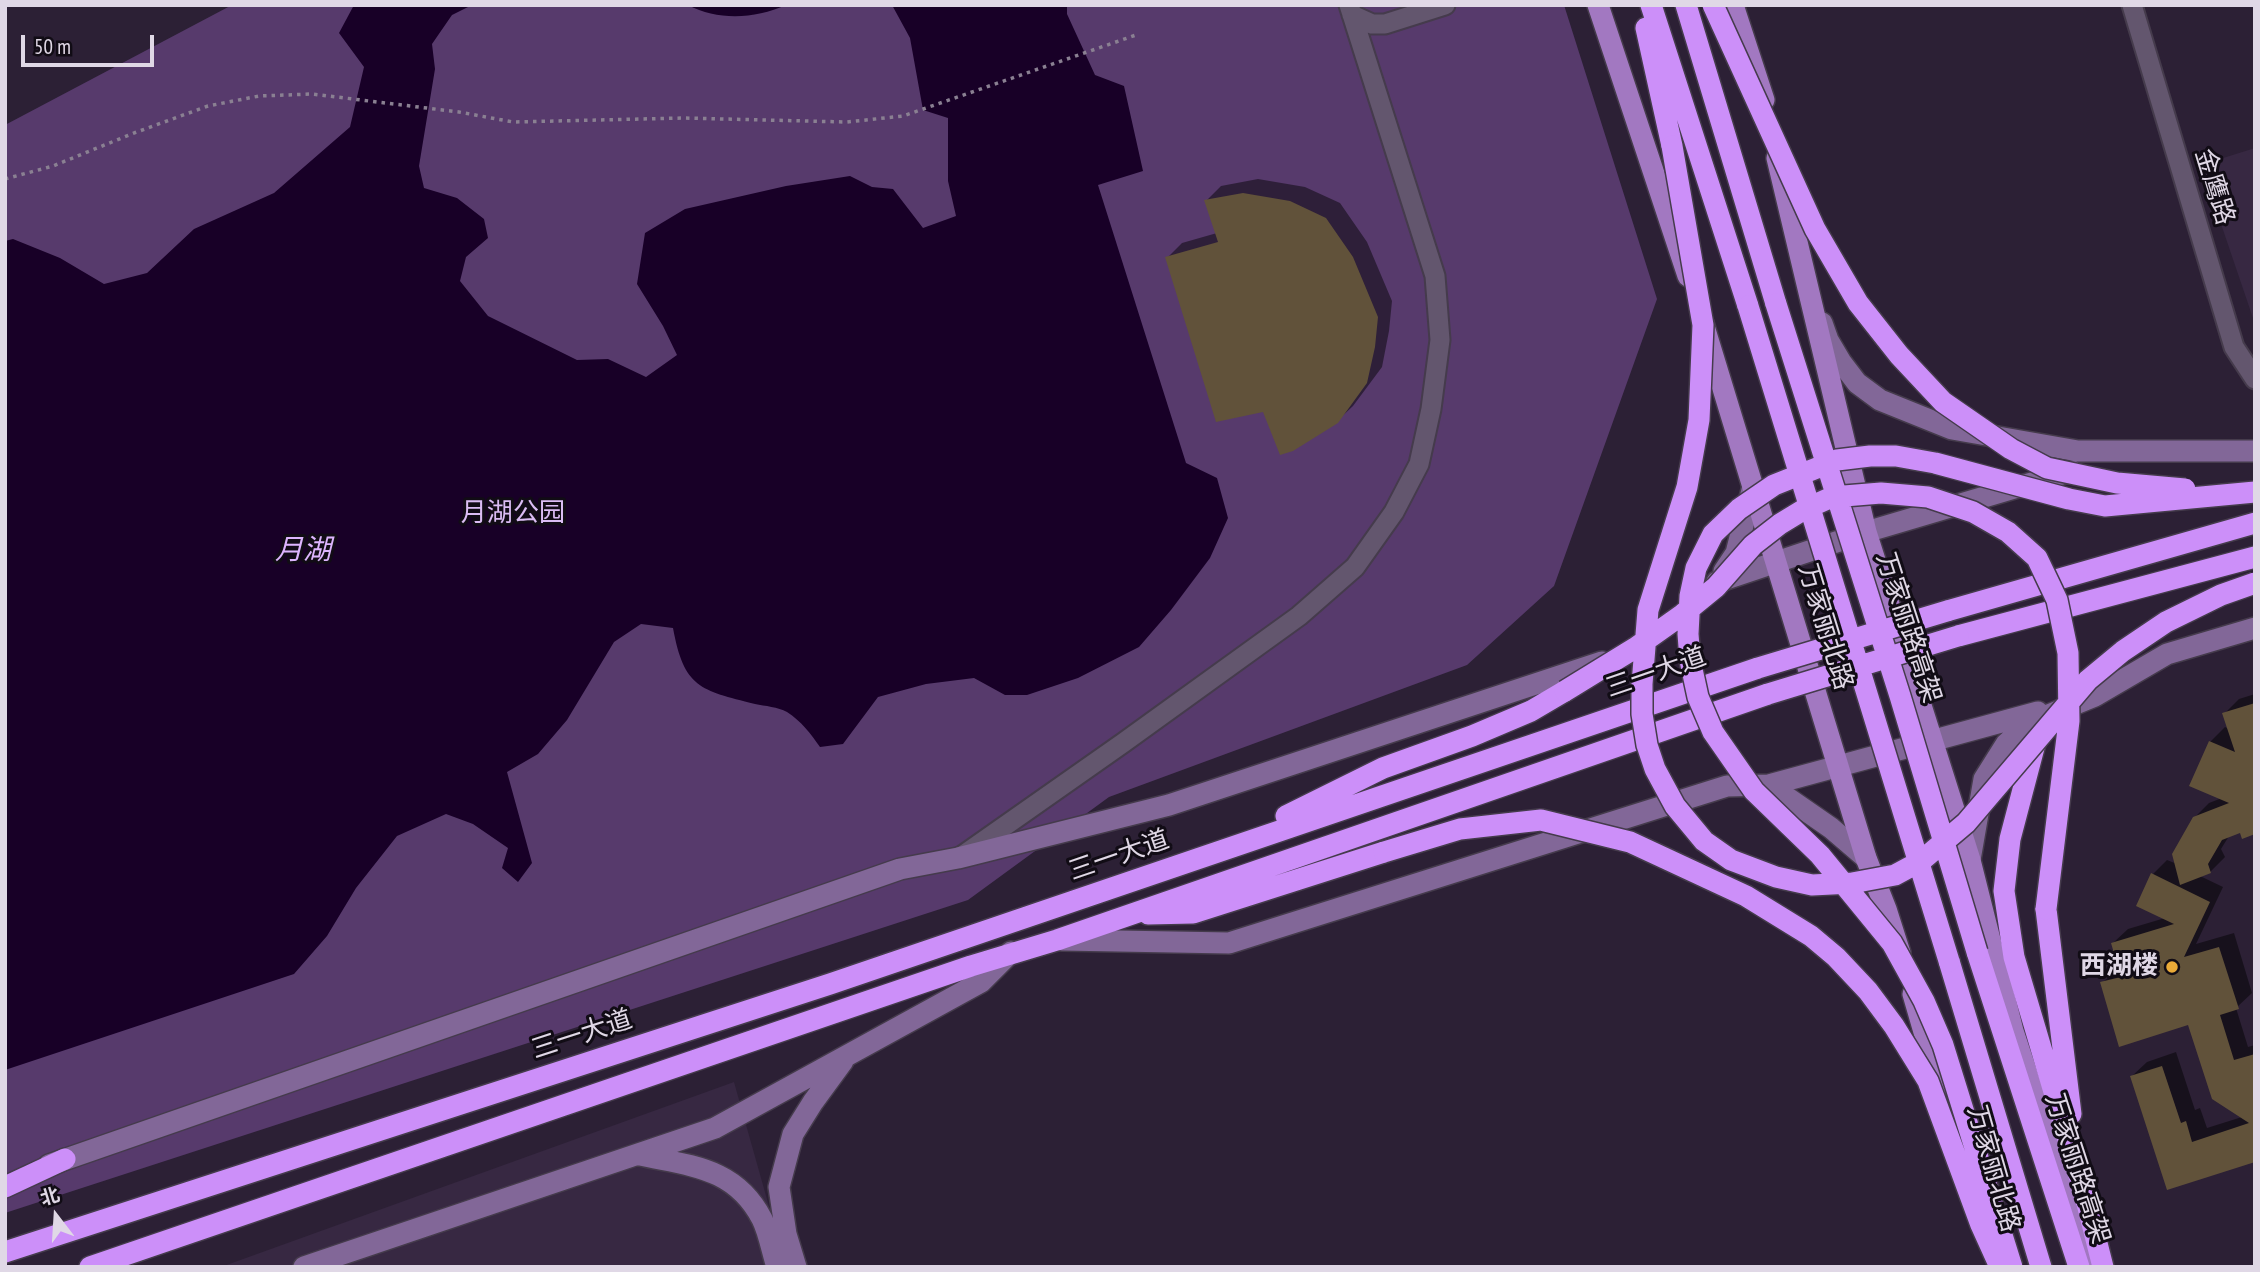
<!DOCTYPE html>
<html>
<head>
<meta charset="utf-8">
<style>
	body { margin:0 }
	#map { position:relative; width:2260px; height:1272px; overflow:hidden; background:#2c2035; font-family:"PT Sans Narrow","Noto Sans SC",sans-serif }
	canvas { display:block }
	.frame { position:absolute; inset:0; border:7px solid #e0d8e6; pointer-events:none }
	.north { position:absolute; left:21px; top:1181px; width:70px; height:70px; -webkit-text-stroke:5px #110c15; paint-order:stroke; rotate:343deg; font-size:19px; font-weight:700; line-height:28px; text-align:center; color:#e0d8e6 }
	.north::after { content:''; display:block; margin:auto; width:24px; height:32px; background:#e0d8e6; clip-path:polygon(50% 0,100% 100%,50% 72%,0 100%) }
	.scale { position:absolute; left:21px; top:35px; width:133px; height:32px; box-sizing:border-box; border:4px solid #e0d8e6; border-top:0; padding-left:9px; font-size:21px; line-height:24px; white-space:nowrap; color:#e0d8e6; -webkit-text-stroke:5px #110c15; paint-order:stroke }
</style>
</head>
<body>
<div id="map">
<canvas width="2260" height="1272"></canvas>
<div class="frame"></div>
<div class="north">北</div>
<div class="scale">50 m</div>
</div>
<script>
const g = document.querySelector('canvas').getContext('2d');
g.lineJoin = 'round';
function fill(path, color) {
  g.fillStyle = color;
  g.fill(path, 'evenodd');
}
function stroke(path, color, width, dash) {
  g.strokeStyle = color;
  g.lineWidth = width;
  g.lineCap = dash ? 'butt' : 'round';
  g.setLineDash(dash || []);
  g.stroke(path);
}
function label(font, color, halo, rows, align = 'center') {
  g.font = font + ' "PT Sans Narrow","Noto Sans SC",sans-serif';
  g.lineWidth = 6;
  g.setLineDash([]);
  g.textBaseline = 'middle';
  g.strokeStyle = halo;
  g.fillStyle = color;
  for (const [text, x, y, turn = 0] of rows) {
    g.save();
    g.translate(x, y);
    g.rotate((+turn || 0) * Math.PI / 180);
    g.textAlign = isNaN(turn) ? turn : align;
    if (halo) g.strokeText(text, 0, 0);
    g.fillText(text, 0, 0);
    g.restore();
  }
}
fill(new Path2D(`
	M2255 148V324L2201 165Z
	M734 1082 786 1267H221Z`), '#372842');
fill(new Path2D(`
	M232 5H1564L1657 299 1554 586 1467 665 1109 797 968 900 5 1213V125Z`), '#573a6c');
fill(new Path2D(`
	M354 5H472L452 15 432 44 435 69 419 166 424 188 457 198 484 219 488 238 466 257 460 281 488 316 577 360 608 359 646 377 677 355 663 326 637 284 645 233 685 209 786 186 850 176 872 187 893 189 923 228 956 216 948 181V118L923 110 910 38 892 5H1067V14L1095 75 1124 86 1143 171 1098 185 1186 463 1217 478 1228 518 1210 558 1171 610 1139 647 1078 678 1027 695H1005L974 678 926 684 878 697 843 744 820 747C811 734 801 721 787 712 778 707 765 706 755 704 700 690 684 688 673 628L641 624 614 642 567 720 538 754 507 772 532 863 518 882 502 868 508 848 473 824 446 814 397 836 356 888 327 936 294 974 5 1070V241L13 239 60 258 104 284 147 273 194 229 274 193 350 127 364 67 339 33Z
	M688 5H786C755 19 718 21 688 5Z`), '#180027');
fill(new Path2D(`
	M1258 179 1305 187 1340 203 1367 242 1392 301 1389 331 1382 367 1353 406 1337 421 1264 410 1167 258 1182 243 1217 233 1206 201 1221 186Z
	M2255 694V832L2241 831 2229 836 2221 849 2225 857 2210 872 2200 876 2223 887 2196 944 2234 933 2252 993 2236 1008 2248 1047 2255 1045V1160L2169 1188 2132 1076 2147 1062 2176 1052 2195 1110 2200 1108 2207 1128 2242 1117 2189 1023 2102 983 2120 967 2113 943 2128 929 2165 918 2153 874 2167 860 2177 864 2194 818 2209 803 2222 798 2210 742 2225 727 2229 729 2224 714 2239 699Z`), '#0007');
fill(new Path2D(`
	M1243 193 1290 201 1326 218 1353 257 1378 317 1375 347 1367 383 1338 423 1293 451 1280 455 1263 412 1216 422 1165 257 1218 242 1204 200Z
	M2255 703V834L2242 839 2240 833 2222 840 2208 864 2211 873 2180 885 2172 854 2193 817 2229 803 2189 786 2209 741 2235 752 2222 713Z
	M2151 873 2210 902 2184 957 2219 947 2239 1009 2220 1015 2234 1060 2255 1054V1162L2167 1190 2130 1076 2162 1066 2181 1123 2186 1121 2192 1142 2249 1123 2212 1099 2188 1025 2119 1047 2100 982 2121 977 2111 943 2174 924 2136 906Z`), '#61523a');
const street = new Path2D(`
	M2132 5 2234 347 2255 379
	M1352 15 1372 24H1385L1445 5
	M962 856 1123 743 1299 616 1355 567 1394 512 1419 464 1431 409 1440 340 1435 276 1349 5`);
const secondary = new Path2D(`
	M1822 323 1828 340 1841 362 1857 383 1880 400 1952 429 2078 451H2255
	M1724 571 1736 553 1752 490
	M1717 582 1866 532 2072 471
	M1769 785 2038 712
	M1970 860 1984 779 2006 744 2029 723 2095 696 2167 654 2255 628
	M1062 940 1229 943 1727 786 1769 785 1831 828 1866 858
	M640 1155C690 1166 735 1167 762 1219 769 1233 772 1252 777 1267
	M49 1165 900 869 958 858 1169 805 1602 662
	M304 1267 715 1128 981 982 1011 952
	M796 1267 786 1234 779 1187 793 1134 813 1102 843 1061`);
const primary = new Path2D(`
	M1598 5 1688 276
	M1733 5 1764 100
	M1777 158 1866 532 1970 860 2013 1031 2073 1213 2094 1267
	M1703 323 1866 858 1886 909 1900 953
	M1913 994 1946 1108`);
const highway = new Path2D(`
	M1651 5 1748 306
	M1686 5 1776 304
	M1646 28 1672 146
	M1947 611 2255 523
	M1958 636 2255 557
	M2036 740 2010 839 2004 891 2014 957 2079 1176
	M1286 816 1383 768 1472 736 1531 711 1565 691
	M2046 909 2071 1114
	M1148 914 1193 913 1384 852
	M1977 952 2079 1267
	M1949 961 2041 1267
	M2077 1164 2103 1267
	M5 1187 65 1159
	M5 1252 830 984 1758 668
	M90 1267 971 966 1057 940 1768 694`);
stroke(street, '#453b4c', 23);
stroke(secondary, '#453b4c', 24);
stroke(primary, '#453b4c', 24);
stroke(highway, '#453b4c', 24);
stroke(new Path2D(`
	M5 179 53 166 134 133 208 106 259 96 312 94 459 112 513 122 684 118 847 122 903 116 1136 35`), '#8a8092', 3.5, [3.5, 5]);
stroke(street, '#63566e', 19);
stroke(secondary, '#826798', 21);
stroke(primary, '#a278c1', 21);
stroke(highway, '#cc8ff9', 21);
const highwayBridge = new Path2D(`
	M1713 5 1815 229 1858 303 1899 355 1943 402 2011 449 2047 468 2117 483 2185 489
	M1672 146 1703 325 1699 420 1687 487 1648 610 1642 684V714L1647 745 1655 769 1675 806 1704 841 1731 860 1776 877 1812 885 1852 883 1895 875 1921 861 1966 823 2088 680 2123 651 2166 622 2221 595 2255 583
	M1776 304 1900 696 1977 952
	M1748 306 1949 961
	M1758 668 1947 611
	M1565 691 1635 648 1683 614 1716 587 1753 545 1780 524 1803 510 1832 497 1881 493 1928 497 1973 512 2008 532 2037 558 2057 600 2068 653 2069 721 2046 909
	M1768 694 1958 636
	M1384 852 1460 829 1541 820 1630 842 1746 896 1811 936 1836 957 1868 991 1894 1026 1928 1081 1981 1225 2000 1267
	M2012 1267 1943 1045 1924 1001 1892 943 1820 855 1754 791 1713 732 1698 697 1690 660 1688 634 1690 596 1696 568 1713 534 1739 509 1774 485 1837 460 1870 456H1896L1935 463 2069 499 2105 506 2255 492`);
stroke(highwayBridge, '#453b4c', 24, []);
stroke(highwayBridge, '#cc8ff9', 21);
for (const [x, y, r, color] of [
	[2172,967,7,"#eaaa38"]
]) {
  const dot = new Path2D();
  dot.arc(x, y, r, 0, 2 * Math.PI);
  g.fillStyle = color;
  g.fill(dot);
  stroke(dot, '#110c15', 2.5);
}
label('26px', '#e0d8e6', '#110c15', [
	["金鹰路",2214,187,73],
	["万家丽北路",1825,627,73],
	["万家丽路高架",1908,628,72],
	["三一大道",1656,673,-19],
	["三一大道",1119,856,-19],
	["三一大道",582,1035,-18],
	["万家丽北路",1993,1169,74],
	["万家丽路高架",2077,1169,72]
]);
label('26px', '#dabcf3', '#110c15', [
	["月湖公园",513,514]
]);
label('bold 26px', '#e0d8e6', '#110c15', [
	["西湖楼",2158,967]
], 'right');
label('italic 28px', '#ddb4fe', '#110c15', [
	["月湖",303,551]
]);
</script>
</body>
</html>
